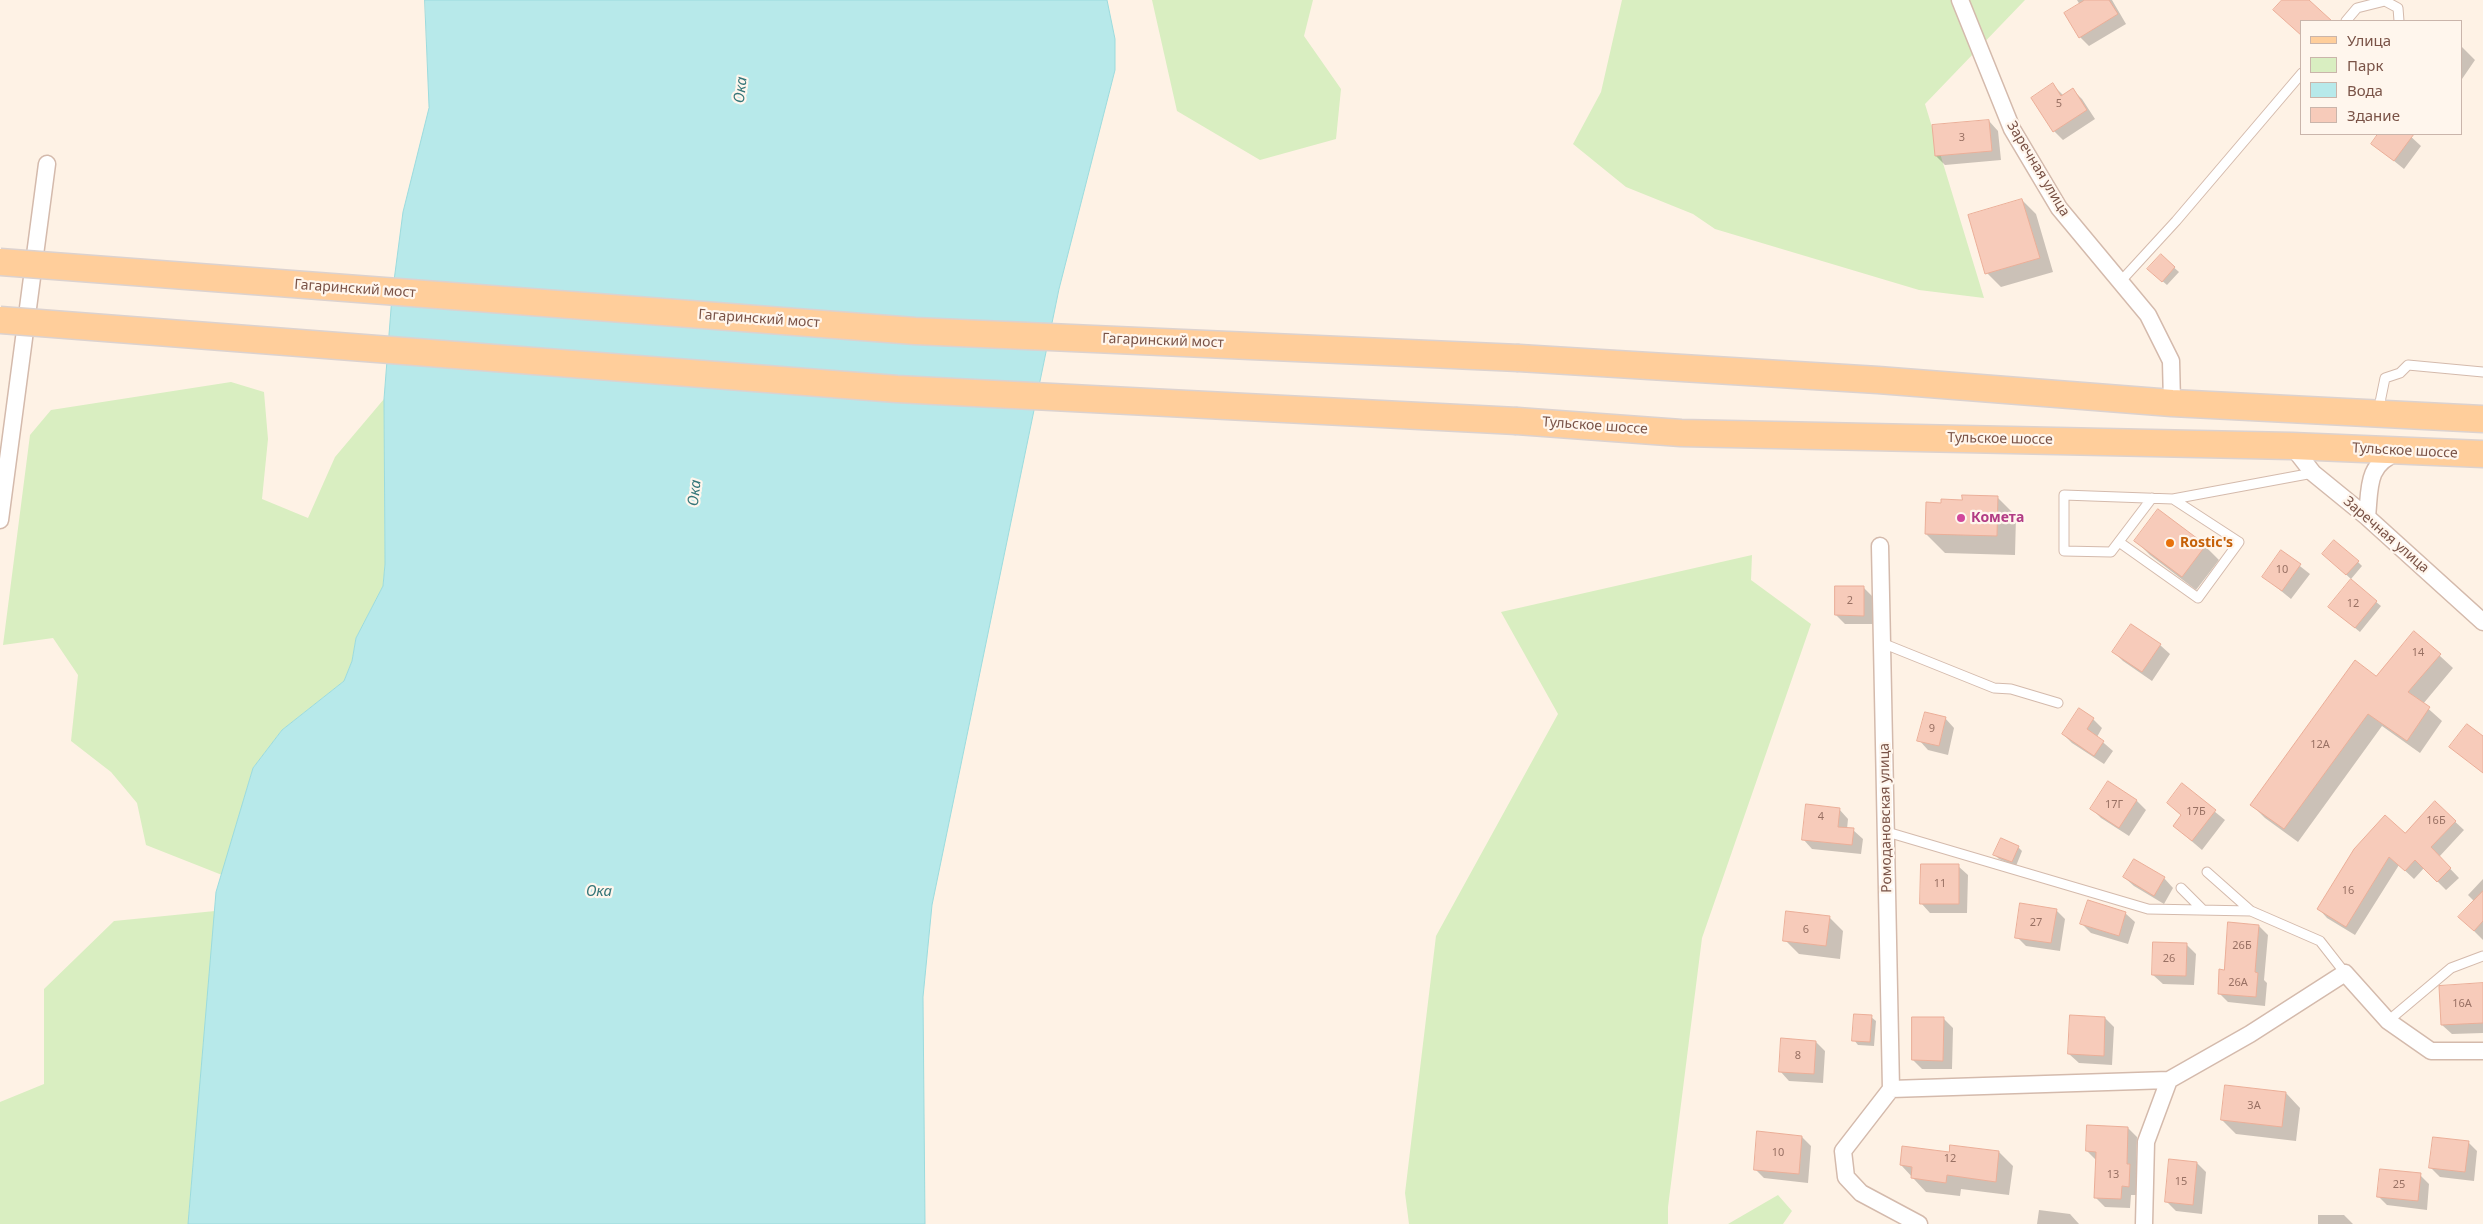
<!DOCTYPE html>
<html>
<head>
<meta charset="utf-8">
<style>
	body { margin:0 }
	#map { position:relative; width:2483px; height:1224px; overflow:hidden; background:#fef2e5; font-family:"Noto Sans",sans-serif }
	canvas { display:block }
	.legend { position:absolute; left:2300px; top:20px; width:162px; height:115px; box-sizing:border-box; background:#fff6ed; border:1px solid #cab5ab; margin:0; padding:6px 9px; list-style:none; font-size:15px; color:#7a5347 }
	.legend li { display:flex; align-items:center; gap:10px; height:25px }
	.legend b { width:25px; border:1px solid #cab5ab }
</style>
</head>
<body>
<div id="map">
<canvas width="2483" height="1224"></canvas>
<ul class="legend">
<li><b style="height:6px;background:#ffce9b"></b>Улица</li>
<li><b style="height:14px;background:#d9eec1"></b>Парк</li>
<li><b style="height:14px;background:#b7e9ea"></b>Вода</li>
<li><b style="height:14px;background:#f7cbba"></b>Здание</li>
</ul>
</div>
<script>
const g = document.querySelector('canvas').getContext('2d');
g.lineJoin = 'round';
function fill(path, color) {
  g.fillStyle = color;
  g.fill(path, 'evenodd');
}
function stroke(path, color, width, dash) {
  g.strokeStyle = color;
  g.lineWidth = width;
  g.lineCap = dash ? 'butt' : 'round';
  g.setLineDash(dash || []);
  g.stroke(path);
}
function label(font, color, halo, rows, align = 'center') {
  g.font = font + ' "Noto Sans",sans-serif';
  g.lineWidth = 4.5;
  g.setLineDash([]);
  g.textBaseline = 'middle';
  g.strokeStyle = halo;
  g.fillStyle = color;
  for (const [text, x, y, turn = 0] of rows) {
    g.save();
    g.translate(x, y);
    g.rotate((+turn || 0) * Math.PI / 180);
    g.textAlign = isNaN(turn) ? turn : align;
    if (halo) g.strokeText(text, 0, 0);
    g.fillText(text, 0, 0);
    g.restore();
  }
}
fill(new Path2D(`
	M1152 0H1313L1304 36 1341 89 1336 139 1260 160 1177 111Z
	M1622 0H2025L1925 104 1984 298 1919 290 1715 229 1693 214 1626 187 1573 144 1601 92Z
	M231 382 264 392 268 439 262 499 308 518 335 457 384 399 385 564 383 586 356 638 352 661 344 681 282 730 253 768 222 875 146 845 137 803 111 772 71 741 78 675 53 638 3 645 30 435 51 410Z
	M1752 555 1751 580 1811 624 1702 938 1668 1207V1224H1409L1405 1193 1436 936 1558 714 1501 612Z
	M215 911 188 1224H0V1102L44 1084V989L114 921Z
	M1778 1195 1792 1211 1783 1224H1728Z`), '#d9eec1');
const water = new Path2D(`
	M425 0H1107L1115 39V70L1059 289 932 905 923 997 925 1224H188L216 892 253 768 282 730 344 681 352 661 356 638 383 586 385 564 384 399 392 296 403 212 429 108Z`);
fill(water, '#b7e9ea');
stroke(water, '#9cdbdd', 1);
fill(new Path2D(`
	M2077 0H2112L2126 24 2089 46 2080 37V5Z
	M2462 47 2475 60 2462 79Z
	M2053 85 2064 96 2073 90 2082 99 2095 119 2063 140 2054 131Z
	M1989 121 1998 131 2001 160 1945 165 1936 156Z
	M2380 134H2408L2421 146 2404 169 2373 144Z
	M2022 200 2036 214 2053 272 2001 287 1987 273Z
	M2161 256 2179 272 2167 285 2153 273Z
	M1997 497 2016 516 2015 555 1945 553 1926 534 1942 504Z
	M2136 541 2205 546 2219 560 2196 590 2150 555Z
	M2282 552 2310 574 2291 599 2264 577Z
	M2328 558 2358 562 2362 566 2351 579Z
	M2351 581 2381 606 2360 632 2334 611Z
	M1864 588 1873 597V624H1845L1836 615Z
	M2132 626 2160 645 2170 654 2152 681 2123 661 2114 652Z
	M2414 632 2453 668 2423 704 2442 721 2420 753 2382 726 2298 842 2265 818 2252 805 2376 677Z
	M1945 718 1954 728 1948 755 1928 750 1919 740Z
	M2093 719 2102 728 2097 737 2113 751 2104 764 2072 743 2063 734Z
	M2483 738V773L2451 747Z
	M2108 783 2137 801 2146 810 2129 836 2101 818 2092 809Z
	M2182 785 2225 820 2202 850 2174 826 2182 816 2168 803Z
	M2435 803 2464 830 2439 857 2459 878 2446 890 2424 868 2414 879 2399 865 2355 935 2327 918 2319 909 2405 835Z
	M1839 809 1848 819 1847 829 1853 830 1863 839 1861 854 1812 849 1803 839Z
	M2018 847 2022 851 2016 866 1999 859 1995 855Z
	M1958 866 1968 875 1967 913H1930L1921 903Z
	M2124 877 2164 878 2173 888 2164 904 2134 886Z
	M2483 879V940L2460 917 2475 902 2468 895Z
	M2056 910 2065 919 2060 951 2026 946 2017 937Z
	M2125 913 2135 922 2128 944 2091 933 2082 924Z
	M1829 917 1843 931 1840 959 1799 954 1785 940Z
	M2259 926 2268 935 2264 980 2267 983 2265 1006 2228 1002 2219 993 2225 971Z
	M2186 944 2196 954 2194 985 2163 984 2153 975Z
	M2483 984V1033L2452 1034 2442 1025Z
	M1871 1017 1876 1021 1874 1046 1858 1045 1854 1040Z
	M2105 1018 2114 1027 2112 1065 2079 1063 2069 1054Z
	M1944 1019 1953 1028 1952 1069H1922L1913 1060Z
	M1816 1042 1825 1051 1823 1083 1789 1081 1780 1071Z
	M2286 1093 2300 1108 2296 1141 2236 1134 2222 1120Z
	M2128 1128 2137 1137 2136 1171 2139 1174 2138 1195H2131L2130 1208 2105 1207 2096 1198V1160L2087 1151Z
	M1802 1137 1811 1146 1808 1183 1764 1178 1755 1169Z
	M2468 1142 2477 1151 2474 1181 2440 1177 2430 1167Z
	M1999 1152 2013 1166 2009 1195 1961 1189 1960 1196 1926 1192 1901 1165 1950 1154Z
	M2197 1163 2206 1172 2202 1214 2176 1211 2167 1202Z
	M2420 1175 2429 1184 2427 1210 2387 1205 2378 1196Z
	M2039 1210 2070 1214 2079 1224H2037Z
	M2318 1215H2344L2353 1224H2318Z`), '#0003');
const building = new Path2D(`
	M2085 0H2109L2118 14 2079 38 2064 13Z
	M2282 0H2309L2332 21H2302V36L2273 10Z
	M2053 83 2061 96 2073 88 2087 110 2053 132 2031 98Z
	M1989 120 1992 151 1935 156 1932 125Z
	M2378 134H2414L2394 161 2371 144Z
	M2022 199 2040 258 1985 274 1968 215Z
	M2161 254 2175 267 2162 282 2147 269Z
	M1962 495 1998 496 1997 536 1925 534 1926 502 1941 503V499L1962 500Z
	M2158 509 2206 545 2182 577 2134 541Z
	M2334 540 2359 561 2346 575 2322 554Z
	M2281 550 2301 564 2282 591 2262 577Z
	M2351 579 2377 601 2355 628 2328 607Z
	M1835 586H1864V616L1835 615Z
	M2131 624 2161 644 2142 672 2112 652Z
	M2414 631 2441 654 2408 692 2430 707 2407 741 2368 714 2284 829 2250 805 2355 660 2376 676Z
	M2079 708 2094 718 2087 729 2104 741 2094 756 2062 734Z
	M1925 712 1946 717 1939 746 1917 741Z
	M2467 724 2483 736V773L2449 747Z
	M2108 781 2137 800 2119 828 2090 809Z
	M2182 783 2216 810 2192 841 2173 826 2181 815 2167 803Z
	M2435 801 2456 821 2431 847 2451 868 2437 882 2415 860 2405 871 2389 857 2346 927 2317 909 2354 849 2385 815 2405 833Z
	M1806 804 1840 808 1838 827 1854 828 1852 845 1802 840Z
	M2001 838 2019 846 2012 862 1993 855Z
	M2134 859 2165 877 2154 896 2123 877Z
	M1921 864H1959V904H1920Z
	M2483 891V921L2474 931 2458 917Z
	M2088 900 2126 912 2119 936 2080 924Z
	M2020 903 2057 909 2051 943 2015 938Z
	M1786 911 1830 916 1826 946 1783 941Z
	M2228 922 2259 925 2255 972 2258 973 2256 997 2218 994 2219 969 2224 970Z
	M2153 942 2187 943 2186 976 2152 975Z
	M2483 983V1023L2441 1025 2439 986Z
	M1854 1014 1872 1015 1870 1042 1852 1041Z
	M2070 1015 2105 1017 2104 1056 2068 1054Z
	M1912 1017H1944L1943 1061 1912 1060Z
	M1781 1038 1816 1041 1814 1074 1779 1072Z
	M2225 1085 2286 1092 2282 1127 2221 1120Z
	M2087 1125 2128 1127 2127 1164H2130L2129 1187 2122 1186 2121 1199 2094 1198 2096 1152 2086 1151Z
	M1757 1131 1802 1136 1799 1174 1754 1170Z
	M2433 1137 2469 1141 2465 1172 2429 1168Z
	M1950 1145 1999 1151 1996 1182 1947 1175 1946 1183 1911 1178 1912 1167 1900 1165 1902 1146 1949 1152Z
	M2169 1159 2197 1162 2193 1205 2165 1202Z
	M2380 1169 2421 1173 2418 1201 2377 1197Z`);
fill(building, '#f7cbba');
stroke(building, '#ebae98', 1);
const lane = new Path2D(`
	M2346 21 2357 8 2385 1 2398 8 2399 21
	M2120 282 2176 221 2302 73
	M2378 412 2385 378 2400 373 2408 365 2483 372
	M2152 498 2111 552 2064 551V495L2173 499 2313 473
	M2119 542 2198 598 2239 542 2173 499
	M1882 643 1994 688 2011 689 2058 703
	M1887 832 2148 909 2251 911 2320 941 2345 973
	M2207 872 2251 911
	M2181 888 2203 910
	M2388 1021 2451 968 2483 956`);
const street = new Path2D(`
	M1960 0 2012 129 2059 208 2148 315 2171 361 2172 403
	M2292 446 2313 473 2367 517 2483 622
	M2367 517C2370 489 2366 464 2397 453
	M0 520 47 164
	M1880 546 1891 1089
	M2169 1080 2250 1034 2345 973 2388 1021 2431 1051H2483
	M1919 1224 1861 1193 1846 1177 1843 1151 1891 1089 2169 1080 2146 1142 2144 1224`);
const primary = new Path2D(`
	M1519 358 1878 380 2172 403 2483 419
	M1517 421 1681 433 2292 446 2483 454`);
stroke(lane, '#d4baac', 11);
stroke(street, '#d4baac', 19);
stroke(primary, '#dcd2cf', 29);
stroke(lane, '#fff', 9);
stroke(street, '#fff', 16);
stroke(primary, '#ffce9b', 26);
const primaryBridge = new Path2D(`
	M0 262 915 331 1519 358
	M0 320 897 389 1517 421`);
stroke(primaryBridge, '#dcd2cf', 29, []);
stroke(primaryBridge, '#ffce9b', 26);
for (const [x, y, r, color] of [
	[1961,518,5,"#d1479c"],
	[2170,543,5,"#e8710a"]
]) {
  const dot = new Path2D();
  dot.arc(x, y, r, 0, 2 * Math.PI);
  g.fillStyle = color;
  g.fill(dot);
  stroke(dot, '#fff6ed', 2);
}
label('11px', '#997164', null, [
	["5",2059,104],
	["3",1962,138],
	["10",2282,570],
	["2",1850,601],
	["12",2353,604],
	["14",2418,653],
	["9",1932,729],
	["12А",2320,745],
	["17Г",2114,805],
	["17Б",2196,812],
	["4",1821,817],
	["16Б",2436,821],
	["11",1940,884],
	["16",2348,891],
	["27",2036,923],
	["6",1806,930],
	["26Б",2242,946],
	["26",2169,959],
	["26А",2238,983],
	["16А",2462,1004],
	["8",1798,1056],
	["3А",2254,1106],
	["10",1778,1153],
	["12",1950,1159],
	["13",2113,1175],
	["15",2181,1182],
	["25",2399,1185]
]);
label('14px', '#7a5347', '#fff6ed', [
	["Заречная улица",2038,169,59],
	["Гагаринский мост",355,289,4],
	["Гагаринский мост",759,319,4],
	["Гагаринский мост",1163,341,2],
	["Тульское шоссе",1595,426,4],
	["Тульское шоссе",2000,439,1],
	["Тульское шоссе",2405,451,3],
	["Заречная улица",2386,535,41],
	["Ромодановская улица",1886,818,-91]
]);
label('bold 14px', '#b23c85', '#fff6ed', [
	["Комета",1971,518]
], 'left');
label('bold 14px', '#c56008', '#fff6ed', [
	["Rostic's",2180,543]
], 'left');
label('italic 15px', '#367679', '#fff6ed', [
	["Ока",741,90,-84],
	["Ока",695,493,-84],
	["Ока",599,892]
]);
</script>
</body>
</html>
